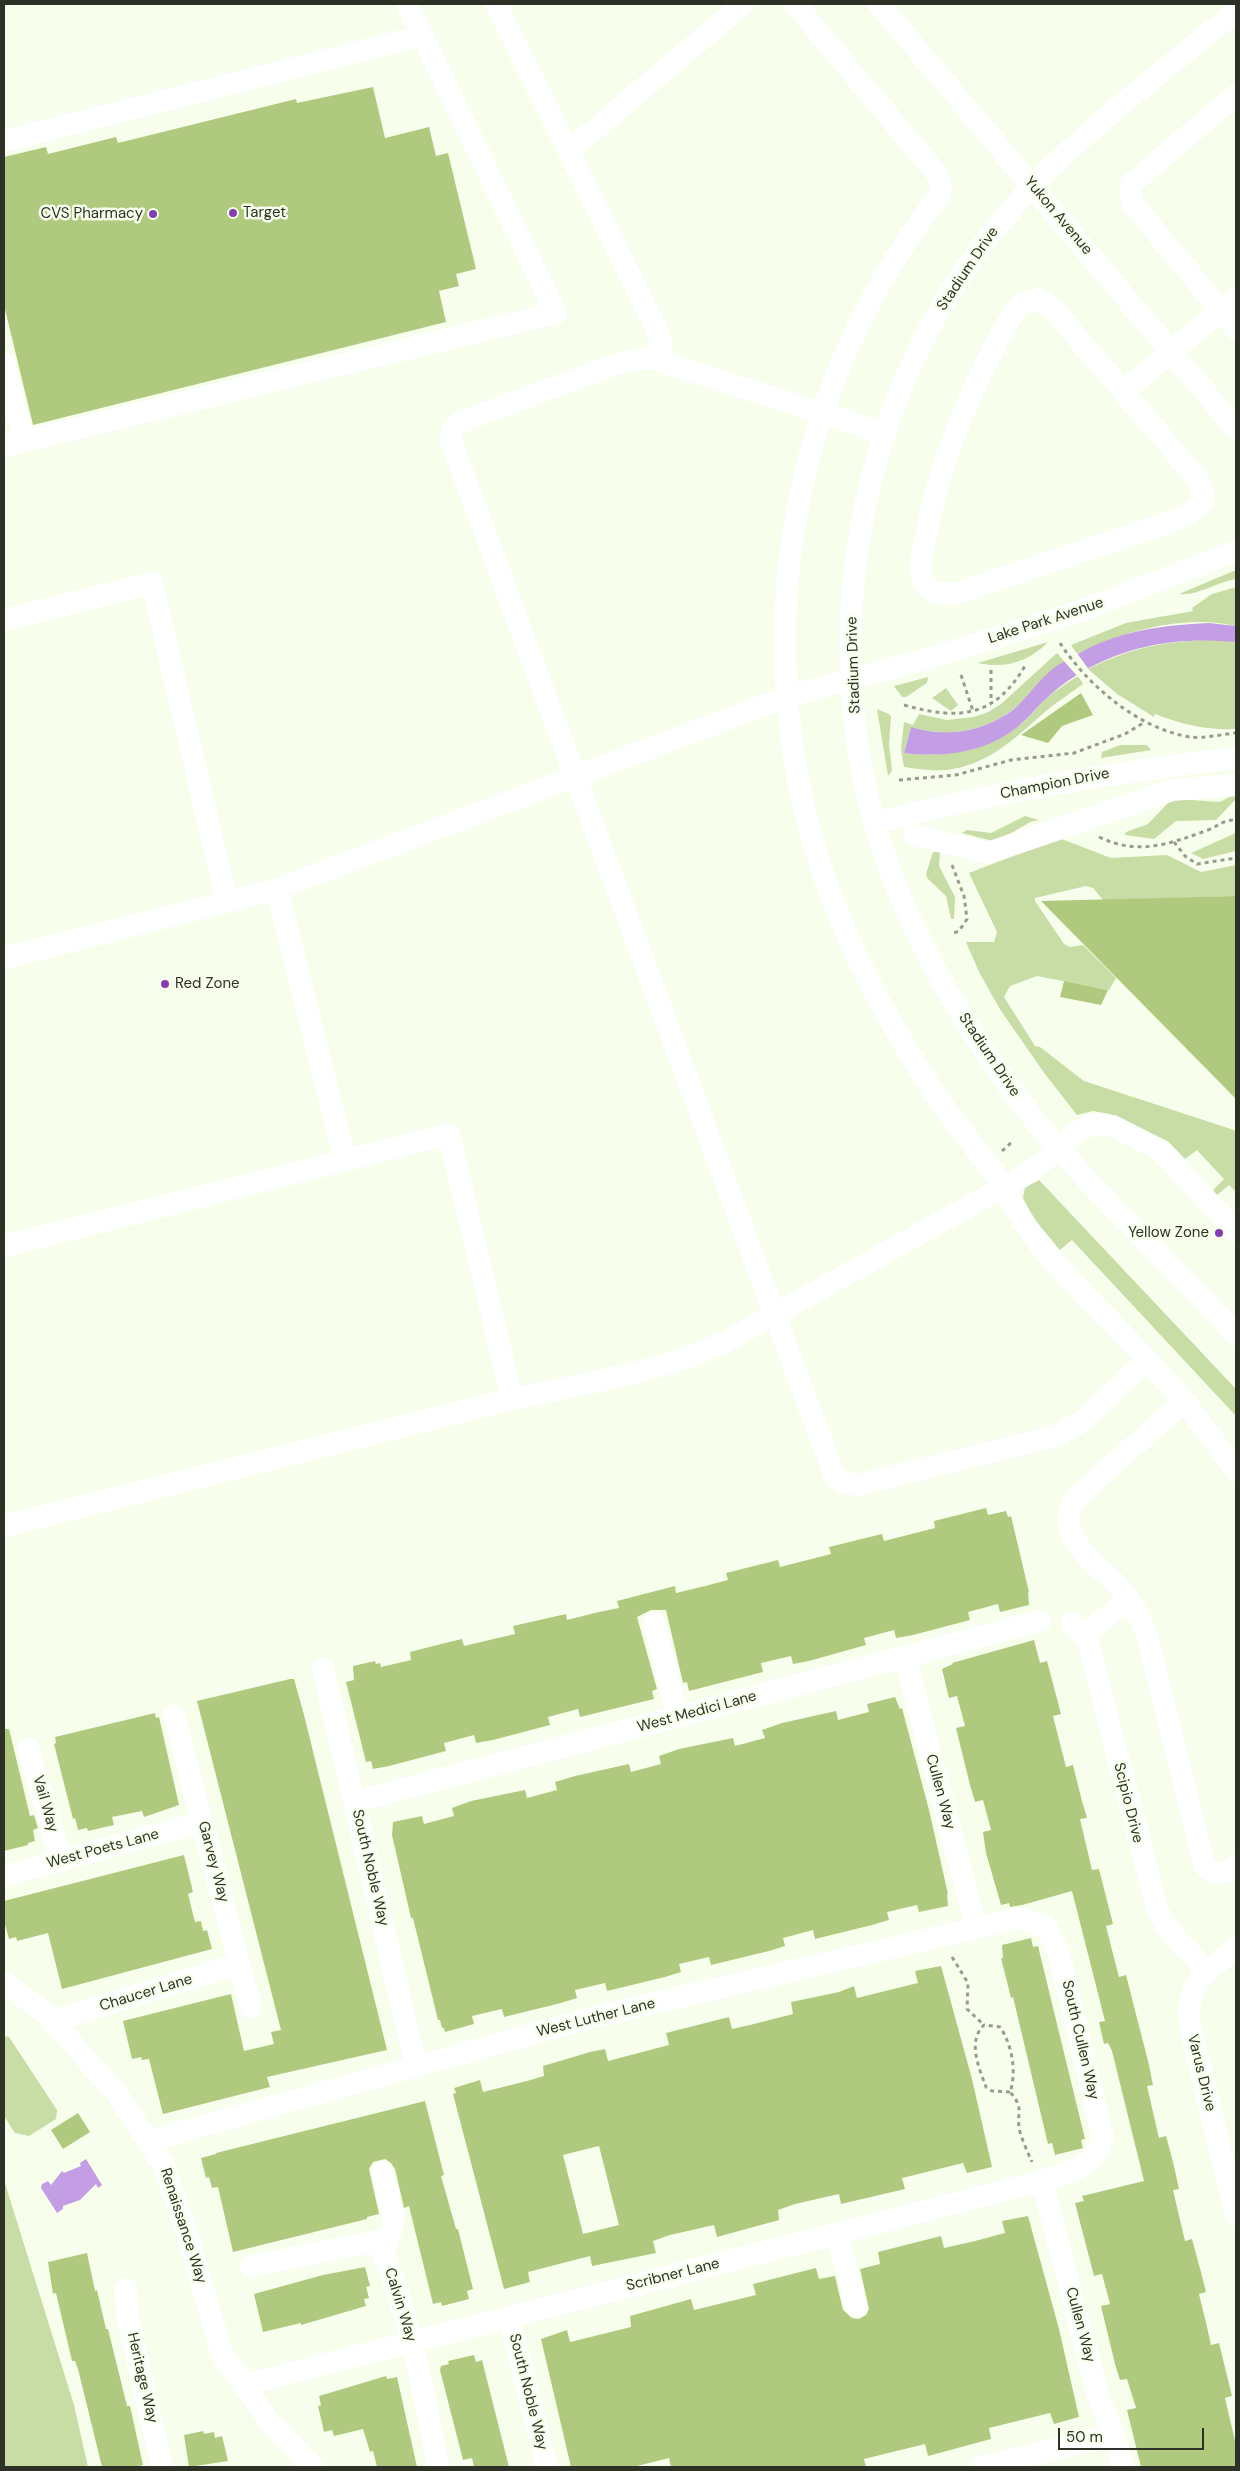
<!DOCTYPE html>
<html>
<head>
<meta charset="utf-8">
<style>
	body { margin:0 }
	#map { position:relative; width:1240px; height:2471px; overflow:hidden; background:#f7ffec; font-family:"DM Sans",sans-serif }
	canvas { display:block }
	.frame { position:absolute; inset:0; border:5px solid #2e3226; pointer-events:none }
	.scale { position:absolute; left:1058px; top:2428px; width:146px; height:22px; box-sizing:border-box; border:2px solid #2e3226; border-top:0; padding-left:6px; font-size:15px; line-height:18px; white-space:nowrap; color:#2e3226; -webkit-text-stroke:4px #f7ffec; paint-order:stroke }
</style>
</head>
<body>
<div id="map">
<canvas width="1240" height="2471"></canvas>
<div class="frame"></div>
<div class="scale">50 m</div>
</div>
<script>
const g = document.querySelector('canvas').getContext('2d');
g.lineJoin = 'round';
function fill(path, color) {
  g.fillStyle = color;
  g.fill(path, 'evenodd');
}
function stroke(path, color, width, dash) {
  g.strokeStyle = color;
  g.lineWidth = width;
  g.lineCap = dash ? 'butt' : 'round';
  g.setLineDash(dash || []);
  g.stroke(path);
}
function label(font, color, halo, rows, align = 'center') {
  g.font = font + ' "DM Sans",sans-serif';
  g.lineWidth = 5;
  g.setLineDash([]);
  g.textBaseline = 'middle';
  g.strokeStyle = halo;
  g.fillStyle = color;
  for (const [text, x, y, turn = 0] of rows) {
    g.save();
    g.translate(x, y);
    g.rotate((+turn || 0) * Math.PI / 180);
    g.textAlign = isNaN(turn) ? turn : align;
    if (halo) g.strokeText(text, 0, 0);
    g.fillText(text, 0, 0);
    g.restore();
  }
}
fill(new Path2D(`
	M1236 570V579C1217 582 1198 596 1179 594Z
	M1236 587V626C1183 614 1125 631 1077 654L1071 645 1126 623 1193 611 1192 608 1212 594Z
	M1217 640 1236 642V729C1206 730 1183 725 1155 714L1154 717 1117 694 1088 669C1132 647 1169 640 1217 640Z
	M1048 642C1029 662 1005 669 978 663Z
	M1057 653 1065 662C1046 673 1038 685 1023 701 993 730 951 739 911 727L904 753C945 758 987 751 1020 725 1030 718 1037 706 1047 698 1056 690 1067 683 1078 676L1083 684C1071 693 1058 701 1046 711 1015 738 989 765 946 770 932 771 918 769 904 767L901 749 904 722 913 725 919 714 947 720 974 717 988 712 1001 704Z
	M928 677 927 683 906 697H902L894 686Z
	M946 688 958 705 951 711 932 698Z
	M877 709 889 714 891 717 889 744 892 771 888 776Z
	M1120 745H1147L1151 750 1101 758 1102 752Z
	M1233 795 1236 799 1216 820 1176 821 1154 839 1125 835 1126 832 1148 824 1168 803 1177 799 1220 802Z
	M1025 816 1039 820 1030 822 996 842 962 833 967 830 991 833Z
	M1236 833V851L1203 859 1191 853Z
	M1059 838 1111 858 1167 855 1201 872 1236 865V896L1103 900 1093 888 1086 886 1035 898V901L1064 944 1070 947 1083 945 1116 978 1109 990 1037 976 1010 986 1004 997 1035 1046 1040 1047 1084 1081 1234 1130 1236 1133V1192L1229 1185 1217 1195 1213 1190 1224 1179 1197 1150 1185 1159 1167 1141 1110 1114 1093 1111 1077 1115 1045 1074 1001 1011 980 974 966 942H994L997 932 969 873Z
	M933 852H940L939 866 955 897 954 919H951L946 896 927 878 926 874Z
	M1039 1180 1236 1389V1416L1072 1240 1060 1250 1034 1219 1023 1198 1025 1187Z
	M4 2036 9 2037 57 2110 56 2119 29 2136 15 2133 4 2116Z
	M4 2180 74 2405 88 2467H4Z`), '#c8dca6');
fill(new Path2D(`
	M1209 623 1236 626V642C1185 637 1135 643 1089 668 1074 676 1058 687 1046 699 1037 706 1031 716 1022 723 990 752 945 758 904 753L911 727C946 738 983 732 1013 710 1026 699 1035 685 1047 674 1055 666 1066 660 1076 655 1117 631 1162 625 1209 623Z
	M86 2159 102 2185 98 2188 96 2184 80 2200 63 2206V2209L57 2213 41 2188 42 2184 48 2181 51 2185 62 2171 64 2173 81 2166 80 2163Z`), '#c49ee4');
fill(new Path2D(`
	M1076 652 1090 671 1079 678 1063 660Z`), '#f7ffec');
fill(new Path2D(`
	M373 87 385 138 429 127 436 156 448 153 476 269 456 274 459 286 439 291 446 322 33 425 4 305V157L46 147 48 154 116 137 118 143 296 99 297 103Z
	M1081 693 1093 715 1062 726 1048 743 1021 735Z
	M1236 896V1099L1041 901Z
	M1064 981 1108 990 1101 1005 1060 997Z
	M986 1508 988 1515 1006 1511 1008 1517 1011 1516 1029 1592H1028L1029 1605 1000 1612 998 1604 968 1612 970 1620 913 1635 896 1638 894 1630 864 1638 866 1645 809 1661 793 1664 791 1656 761 1663 763 1672 689 1691 687 1682 683 1683 666 1610H651L637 1617 657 1689 652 1691 654 1699 580 1717 578 1709 548 1717 550 1725 493 1740 476 1743 474 1735 444 1743 446 1751 389 1766 373 1769 371 1761 366 1762 346 1682 354 1680 353 1666 375 1661 376 1664 380 1663 381 1667 411 1660 410 1652 445 1643 462 1639 464 1646 515 1634 513 1626 566 1614 567 1620 599 1612 619 1608 617 1601 675 1586 676 1593 705 1586 728 1580 726 1573 778 1560 780 1567 831 1554 829 1547 882 1534 884 1541 935 1528 934 1521Z
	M1034 1640 1040 1663 1047 1661 1061 1714 1053 1716 1066 1767 1073 1765 1082 1801 1087 1818 1080 1819 1092 1870 1099 1869 1113 1924 1106 1926 1113 1954 1119 1977 1126 1975 1148 2061 1153 2085 1147 2086 1159 2138 1166 2136 1173 2162 1179 2189 1173 2190 1185 2241 1192 2239 1202 2276 1206 2292 1199 2294 1207 2327 1211 2345 1219 2343 1232 2396 1225 2398 1236 2445V2467H1141L1127 2410 1136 2408 1127 2379 1120 2380 1115 2364 1101 2306 1110 2304 1102 2274 1094 2276 1075 2203 1084 2201 1082 2196 1144 2181 1112 2051 1108 2043 1104 2044 1099 2022 1105 2021 1072 1891 1022 1905 1010 1907 1009 1903 1001 1905 986 1853 983 1832 991 1830 983 1800 975 1802 970 1785 956 1728 965 1726 957 1696 949 1698 942 1669 953 1664 952 1663Z
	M290 1679H294L304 1715 387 2050 267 2077 270 2087 163 2114 149 2059 142 2060 141 2057 132 2059 123 2021 231 1994 244 2051 274 2044 271 2032 281 2030 197 1701Z
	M895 1697 900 1709 902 1708 929 1810 948 1894H947L948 1906 919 1912 917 1905 887 1912 889 1920 872 1925 815 1939 813 1930 783 1938 785 1946 769 1951 711 1965 709 1957 679 1964 681 1972 665 1977 607 1991 605 1983 575 1990 577 1998 561 2003 504 2017 502 2009 472 2016 474 2024 445 2032 444 2028H442L440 2020H438L413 1918H411L392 1835 393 1822 422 1816 424 1824 454 1816 452 1808 471 1801 525 1790 527 1798 557 1790 555 1782 575 1776 629 1764 631 1772 661 1764 659 1756 679 1749 733 1738 735 1746 765 1738 762 1730 782 1723 836 1711 838 1720 869 1712 867 1704Z
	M155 1713 156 1718 159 1717 179 1805 144 1817 142 1811 112 1817 114 1825 88 1831 87 1828 78 1830 75 1818 73 1819 54 1744 56 1743 55 1737Z
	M4 1729H9L30 1816 34 1815 38 1828 33 1830 35 1841 28 1843V1845L4 1851Z
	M184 1855 193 1892 188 1894 195 1922 201 1921 203 1931 207 1930 212 1949 62 1989 48 1933 17 1941 16 1937 9 1939 4 1921V1901Z
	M1031 1938 1033 1947 1038 1946 1085 2139 1081 2140 1083 2148 1055 2155 1052 2143 1048 2144 1013 1997 1011 1998 1001 1958H1003L1002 1945Z
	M941 1966 972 2079 992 2167 967 2173 963 2163 902 2178 905 2189 841 2204 839 2194 795 2204 778 2210 779 2220 717 2237 714 2225 670 2235 653 2241 656 2253 592 2266 590 2256 528 2272 530 2282 504 2289 453 2094 456 2093 454 2088 480 2080 483 2092 527 2081 544 2076 543 2066 590 2052 605 2049 608 2061 669 2045 666 2033 729 2017 732 2029 750 2025 793 2014 791 2002 839 1992 854 1986 857 1998 918 1983 915 1971ZM599 2146 619 2225 583 2234 563 2155Z
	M425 2101 444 2175 441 2176 456 2229H458L473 2289 467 2291 469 2299 442 2306 441 2302 433 2304 409 2206 404 2208 395 2169 391 2163 385 2159 373 2162 369 2169 379 2214 367 2217V2219L233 2252 218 2187 212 2188 209 2177 206 2178 201 2158 216 2154V2153Z
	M78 2113 90 2132 63 2149 51 2130Z
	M1028 2216 1059 2329 1079 2417 1054 2424 1050 2413 989 2428 991 2439 943 2452 928 2456 925 2444 864 2459 866 2467H671L669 2458 633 2467H571L541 2339 567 2330 570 2342 631 2327 630 2316 691 2299 694 2310 756 2295 753 2284 816 2268 819 2279 835 2276 843 2310 852 2318 859 2319 866 2315 869 2309 860 2269 880 2264 878 2252 941 2236 944 2248 975 2241 1005 2233 1002 2221Z
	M87 2253 95 2291 97 2290 106 2329H108L127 2406H130L143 2465 134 2467H102L78 2369 75 2361H72L56 2293 53 2294 48 2262Z
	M365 2267 370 2286 366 2287 369 2298 364 2299 366 2306 301 2325V2323L263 2332 254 2294 323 2275Z
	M474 2355 476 2362 482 2360 509 2467H474L472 2458 463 2460 440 2370 441 2366 449 2364 448 2361Z
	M386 2376 387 2379 397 2377 417 2467H377L373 2451 370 2452 363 2429 334 2436 332 2430 324 2432 318 2406 321 2405 319 2396Z
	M203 2431 204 2434 214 2432 215 2438 222 2436 228 2461 189 2467 184 2435Z`), '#afca7e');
stroke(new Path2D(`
	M1060 643C1088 686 1139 729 1190 737 1204 739 1222 734 1236 733
	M991 670V703
	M961 675 973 711
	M904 705C960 721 996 717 1026 664
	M899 780 956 775 1011 760 1074 753 1125 734 1145 722
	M1099 837C1139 856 1169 844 1208 830 1218 826 1225 819 1236 820
	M1174 842 1185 856 1197 864 1236 858
	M952 865 964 896 967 919 959 931 954 933
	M1002 1151 1013 1141
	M952 1957 968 1983 967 2009 984 2025
	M1010 2092 992 2091 986 2087C979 2068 967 2041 984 2025L1000 2027C1012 2044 1017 2073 1010 2092 1026 2110 1015 2113 1020 2132 1023 2142 1028 2153 1032 2162`), '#979d8d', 3, [4, 4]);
stroke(new Path2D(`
	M496 4 658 332 661 343 659 360
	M795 4 936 173 942 188 939 196C767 419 736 711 861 965 884 1012 911 1059 941 1103 958 1127 977 1149 994 1173 1010 1197 1022 1224 1041 1246 1085 1301 1140 1347 1184 1401 1202 1424 1219 1448 1236 1471
	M879 4 1236 429
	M1236 11C1157 77 1071 139 1004 218 858 391 811 642 885 856 912 934 954 1008 1001 1075 1068 1171 1158 1248 1236 1335
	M1236 95 1131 184 1130 195 1133 204 1236 329
	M4 141 422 36
	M569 151 743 4
	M1038 299 1052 308 1196 477 1204 495C1199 513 1181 517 1165 524L954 594 935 593C931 590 926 587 924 582 918 568 923 551 926 537 940 456 974 380 1015 310L1021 304Z
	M4 363 24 441
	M1123 392 1236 298
	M884 433 650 358 622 362 466 420C455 425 451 429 451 441L835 1477 842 1482 858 1485 1055 1436 1083 1421 1147 1360
	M4 446 556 313 407 4
	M4 620 152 583 227 902
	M875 823C994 792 1115 772 1236 758
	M914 835 988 853 1172 790 1236 785
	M277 889 345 1160
	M4 958 277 889 786 697 944 654 1083 610 1236 551
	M4 1246 449 1134 512 1399
	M1184 1401 1077 1497C1049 1536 1101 1566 1123 1591 1134 1604 1140 1619 1147 1635L1204 1864C1213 1877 1225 1875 1236 1865
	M4 1526C166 1485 329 1445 492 1404 569 1385 653 1376 725 1342L1029 1173 1075 1134 1092 1124 1113 1126 1162 1151 1236 1232
	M654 1623 678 1717
	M1072 1623 1084 1635 1089 1645 1157 1909 1171 1933 1208 1972
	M1084 1635 1129 1599
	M905 1657 976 1928
	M323 1669 416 2066
	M174 1715 251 2008
	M28 1749 61 1860
	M354 1802 1040 1621
	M4 1876 202 1822
	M1236 1947C1206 1974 1185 1981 1190 2026L1236 2215
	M4 1982 45 2013 115 2091 163 2164 187 2233 222 2354 272 2425 313 2467
	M52 2021 239 1964
	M148 2141 594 2017 1020 1918 1047 1928 1059 1953 1103 2138C1091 2171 1072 2170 1042 2181L244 2385
	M382 2172 393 2216 392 2228 383 2254
	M1042 2181 1099 2399 1114 2435 1123 2467
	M837 2233 856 2306
	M251 2266 377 2241C411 2311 422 2391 439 2467
	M126 2289 128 2319 162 2467
	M509 2317 547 2467
	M981 2467 1114 2435`), '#fff', 22);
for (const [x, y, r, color] of [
	[233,213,5,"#833eb2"],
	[153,214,5,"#833eb2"],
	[165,984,5,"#833eb2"],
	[1219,1233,5,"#833eb2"]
]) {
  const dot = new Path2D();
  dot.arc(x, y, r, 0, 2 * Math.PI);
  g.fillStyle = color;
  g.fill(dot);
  stroke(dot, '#f7ffec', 2);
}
label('15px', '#2e3226', '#f7ffec', [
	["Target",243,213],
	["CVS Pharmacy",143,214,"right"],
	["Red Zone",175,984],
	["Yellow Zone",1209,1233,"right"]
], 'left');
label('15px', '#2e3226', '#f7ffec', [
	["Yukon Avenue",1058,216,50],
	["Stadium Drive",968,269,-56],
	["Lake Park Avenue",1046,621,-18],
	["Stadium Drive",854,665,-92],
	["Champion Drive",1055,784,-11],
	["Stadium Drive",989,1055,56],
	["West Medici Lane",697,1712,-15],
	["Cullen Way",940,1792,75],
	["Scipio Drive",1128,1803,76],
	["Vail Way",45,1804,74],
	["West Poets Lane",103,1849,-15],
	["Garvey Way",213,1862,75],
	["South Noble Way",370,1868,77],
	["Chaucer Lane",146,1993,-17],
	["West Luther Lane",596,2018,-14],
	["South Cullen Way",1080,2040,77],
	["Varus Drive",1201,2073,76],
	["Renaissance Way",183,2226,72],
	["Scribner Lane",673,2275,-14],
	["Calvin Way",400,2305,73],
	["Cullen Way",1080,2325,75],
	["Heritage Way",142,2378,77],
	["South Noble Way",528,2392,76]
]);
</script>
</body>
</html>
